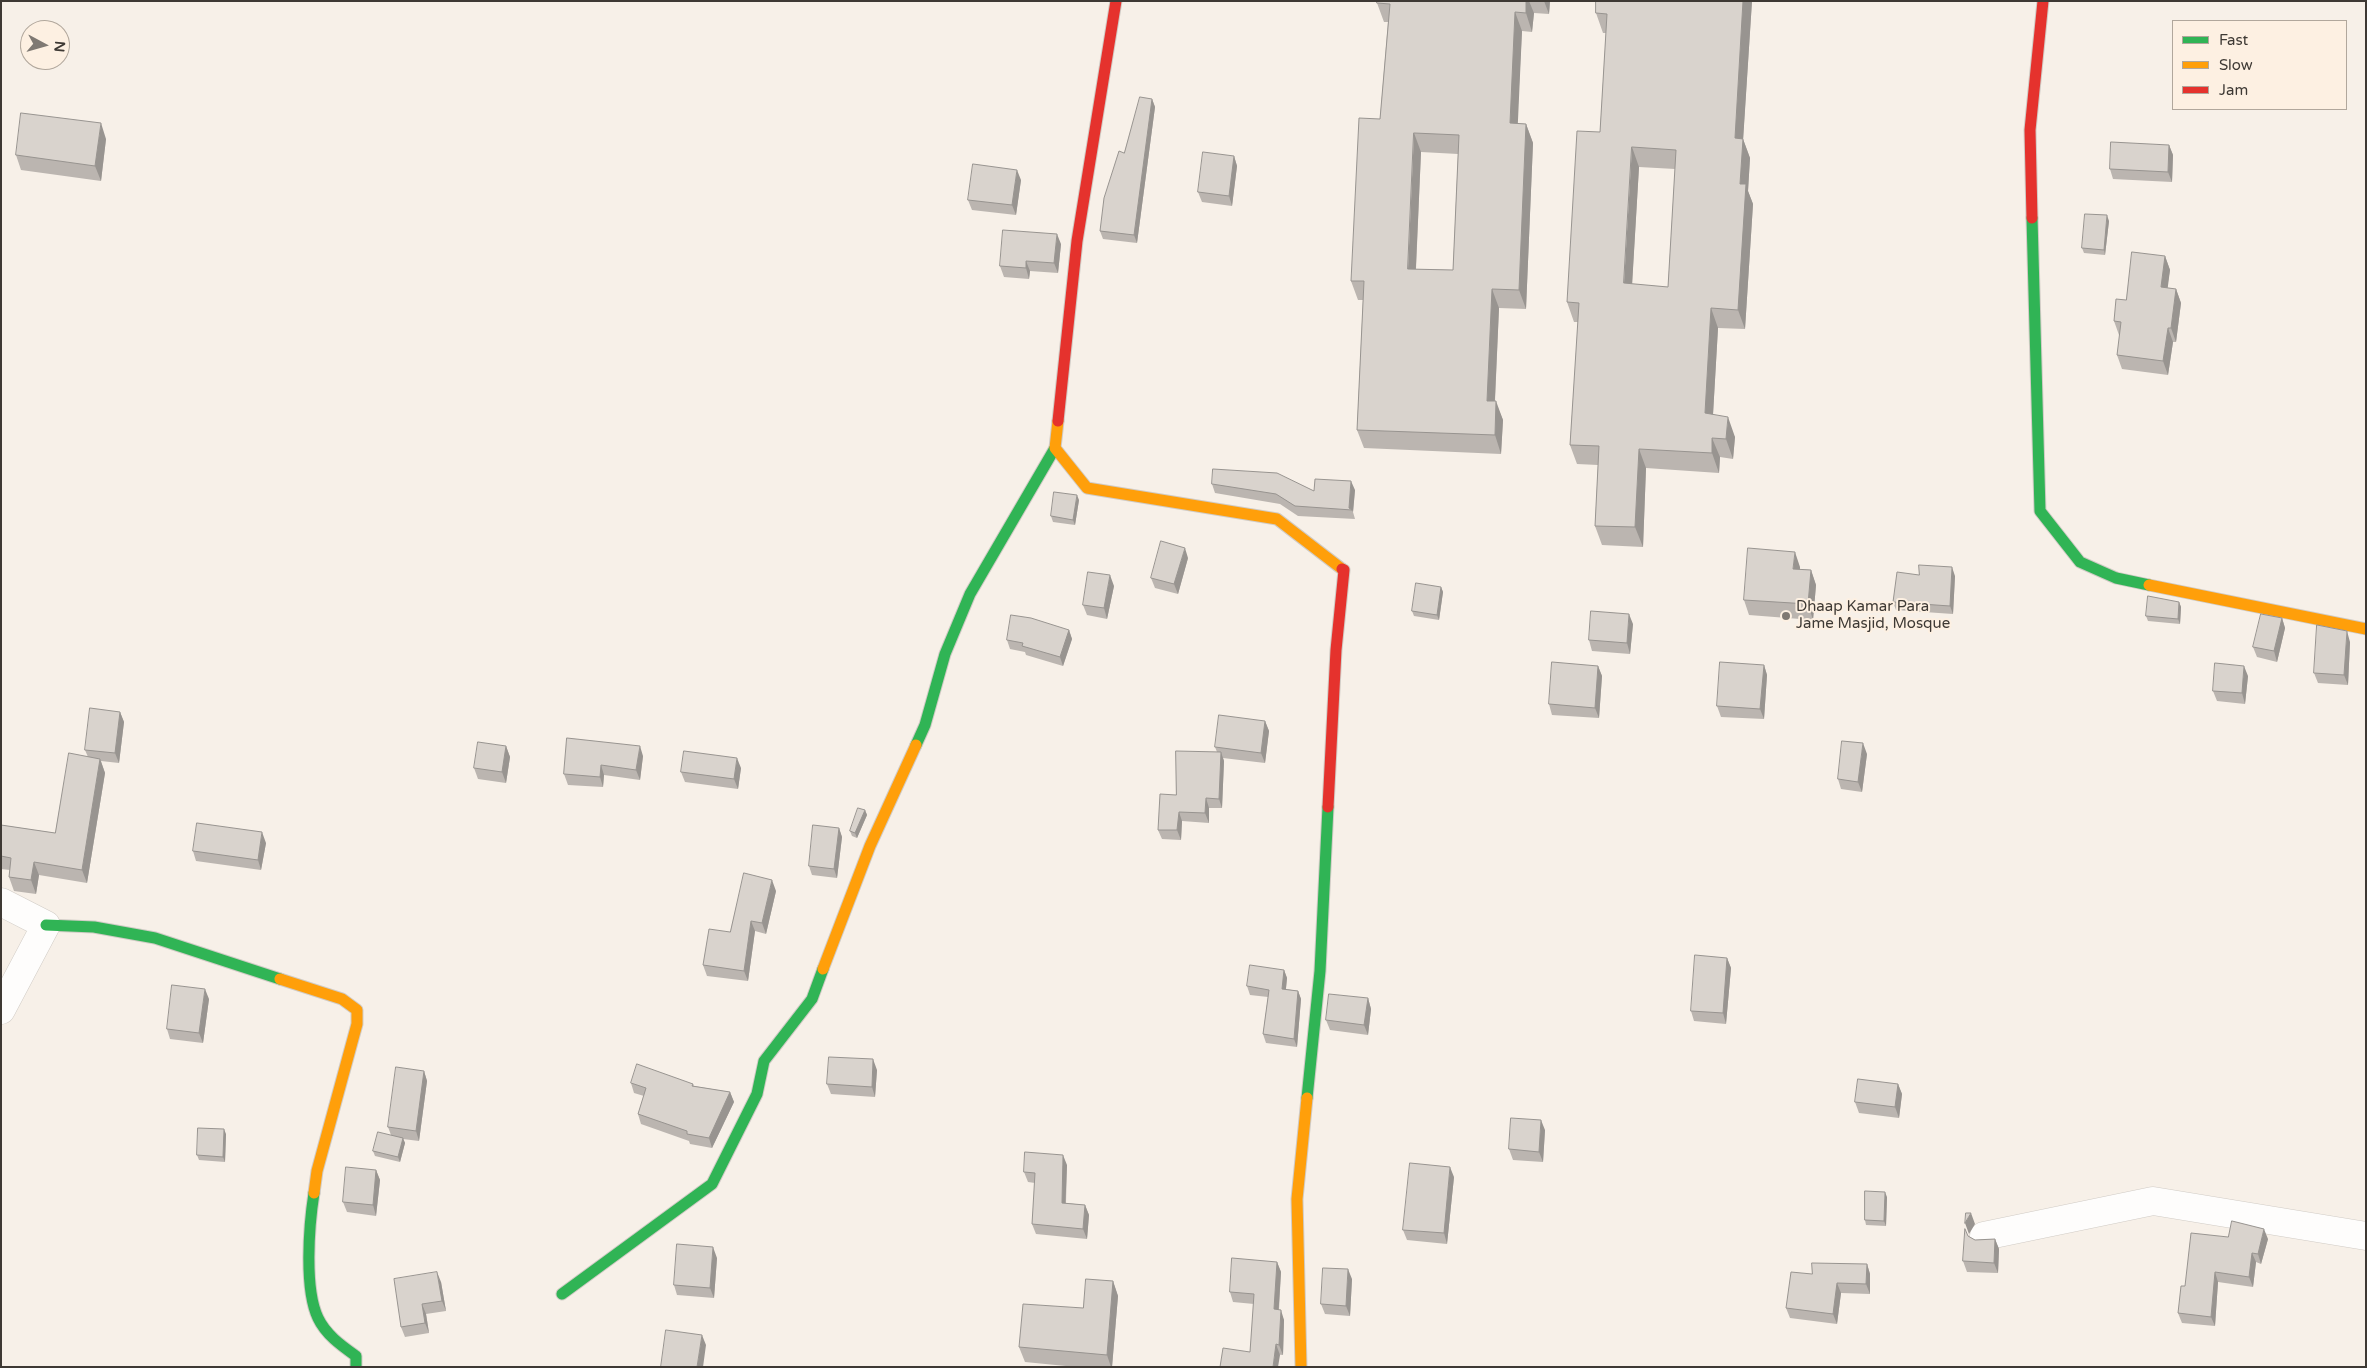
<!DOCTYPE html>
<html>
<head>
<meta charset="utf-8">
<style>
	body { margin:0 }
	#map { position:relative; width:2367px; height:1368px; overflow:hidden; background:#f7f0e8; font-family:"Varela Round",sans-serif }
	canvas { display:block }
	.frame { position:absolute; inset:0; border:2px solid #3e3934; pointer-events:none }
	.legend { position:absolute; left:2172px; top:20px; width:175px; height:90px; box-sizing:border-box; background:#fdf0e2; border:1px solid #b1a79c; margin:0; padding:6px 9px; list-style:none; font-size:15px; color:#3e3934 }
	.legend li { display:flex; align-items:center; gap:10px; height:25px }
	.legend b { width:25px; border:1px solid #b1a79c }
	.north { position:absolute; left:20px; top:20px; width:50px; height:50px; box-sizing:border-box; background:#fdf0e2; border:1px solid #b1a79c; border-radius:50%; rotate:96deg; font-size:14px; font-weight:700; line-height:20px; text-align:center; color:#3e3934 }
	.north::after { content:''; display:block; margin:auto; width:18px; height:22px; background:#7f7973; clip-path:polygon(50% 0,100% 100%,50% 72%,0 100%) }
</style>
</head>
<body>
<div id="map">
<canvas width="2367" height="1368"></canvas>
<div class="frame"></div>
<ul class="legend">
<li><b style="height:6px;background:#30b455"></b>Fast</li>
<li><b style="height:6px;background:#ff9f0a"></b>Slow</li>
<li><b style="height:6px;background:#e5322d"></b>Jam</li>
</ul>
<div class="north">N</div>
</div>
<script>
const g = document.querySelector('canvas').getContext('2d');
g.lineJoin = 'round';
function stroke(path, color, width, dash) {
  g.strokeStyle = color;
  g.lineWidth = width;
  g.lineCap = dash ? 'butt' : 'round';
  g.setLineDash(dash || []);
  g.stroke(path);
}
function fill(path, color) {
  g.fillStyle = color;
  g.fill(path, 'evenodd');
}
function label(font, color, halo, rows, align = 'center') {
  g.font = font + ' "Varela Round",sans-serif';
  g.lineWidth = 4;
  g.setLineDash([]);
  g.textBaseline = 'middle';
  g.strokeStyle = halo;
  g.fillStyle = color;
  for (const [text, x, y, turn = 0] of rows) {
    g.save();
    g.translate(x, y);
    g.rotate((+turn || 0) * Math.PI / 180);
    g.textAlign = isNaN(turn) ? turn : align;
    if (halo) g.strokeText(text, 0, 0);
    g.fillText(text, 0, 0);
    g.restore();
  }
}
const street = new Path2D(`
	M1 902 46 925 1 1010
	M1984 1236 2153 1201 2366 1236`);
const fast = new Path2D(`
	M2032 218 2040 511 2080 562 2116 578 2149 585
	M916 745 925 725 945 654 970 594 1055 448
	M46 925 94 927 155 938 280 979
	M1307 1098 1320 971 1328 807
	M314 1193C309 1225 304 1289 318 1318 326 1335 342 1346 356 1356V1367
	M562 1294 712 1184 757 1094 764 1061 812 999 823 969`);
const slow = new Path2D(`
	M1058 421 1055 448 1087 488 1277 519 1342 569
	M2149 585 2366 629
	M823 969 870 846 916 745
	M280 979 342 999 357 1010V1024L317 1171 314 1193
	M1301 1367 1297 1199 1307 1098`);
const jam = new Path2D(`
	M2032 218 2030 130 2043 1
	M1058 421 1077 241 1116 1
	M1328 807 1336 650 1344 570 1342 569`);
stroke(street, '#d0cbc5', 29);
stroke(fast, '#d0cbc5', 13);
stroke(slow, '#d0cbc5', 13);
stroke(jam, '#d0cbc5', 13);
stroke(street, '#fefdfc', 28);
stroke(fast, '#30b455', 11);
stroke(slow, '#ff9f0a', 11);
stroke(jam, '#e5322d', 11);
fill(new Path2D(`
	M1377 1H1550L1549 14 1534 13 1532 32 1522 31 1517 123 1526 124 1533 143 1526 309 1499 308 1495 401 1503 420 1501 454 1364 448 1357 430 1363 300H1358L1351 281 1380 119 1388 22H1384L1377 3ZM1421 152 1458 154 1453 270 1416 269Z
	M1596 1H1752L1743 139 1750 158 1748 191 1753 204 1745 329 1718 328 1713 414 1735 437 1733 459 1720 457 1719 473 1646 468 1643 547 1602 545 1595 526 1598 465 1577 464 1570 445 1578 322H1574L1567 302 1600 132 1606 33H1603L1596 13ZM1639 167 1675 169 1668 287 1632 284Z
	M1152 99 1155 107 1137 243 1103 239 1100 231 1124 153Z
	M106 139 101 181 21 170 16 155Z
	M2169 145 2173 155 2172 182 2113 179 2110 169Z
	M1234 156 1237 166 1232 206 1202 202 1198 192Z
	M1021 180 1016 215 972 210 968 200Z
	M2109 221 2105 255 2084 253 2082 248Z
	M1061 244 1058 273 1030 271 1029 279 1004 277 1000 266Z
	M2165 256 2170 270 2167 288 2176 289 2181 303 2176 342H2173L2168 375 2122 369 2117 355 2120 335H2119L2114 321 2126 300Z
	M1212 484 1314 491 1355 490 1353 512 1355 519 1298 516 1280 504 1215 493Z
	M1079 500 1075 525 1053 522 1051 516Z
	M1188 558 1178 594 1155 588 1151 578Z
	M1800 567V569L1811 570 1816 585 1813 620 1749 615 1744 600Z
	M1919 575 1955 576 1953 614 1896 610 1893 602Z
	M1114 586 1107 619 1087 615 1083 605Z
	M1441 587 1443 592 1439 620 1414 616 1412 611Z
	M2179 602 2181 607 2180 624 2148 621 2146 616Z
	M2282 618 2285 628 2277 662 2257 657 2253 647Z
	M1633 624 1630 654 1592 651 1589 640Z
	M1069 630 1072 639 1063 666 1026 655 1025 652 1010 649 1007 640Z
	M2350 642 2348 685 2318 683 2314 673Z
	M1764 665 1767 675 1764 719 1721 717 1717 706Z
	M1598 666 1602 676 1599 718 1552 715 1549 704Z
	M2248 676 2245 704 2217 701 2213 691Z
	M120 712 124 722 119 763 101 761 105 773 87 883 39 875 36 894 14 891 9 877 10 870 1 869V825L55 833 88 757 85 750Z
	M1265 721 1269 731 1265 763 1223 758 1224 761 1222 808H1209V823L1182 821 1181 840 1162 839 1158 830 1176 795 1217 752 1215 747Z
	M567 738 643 756 640 780 604 775 603 787 568 785 564 774Z
	M506 746 510 757 506 783 478 779 474 768Z
	M1867 754 1862 792 1841 789 1838 779Z
	M741 768 738 789 685 782 681 772Z
	M865 810 867 815 857 838 852 836 850 831Z
	M839 828 842 837 837 878 812 875 809 866Z
	M266 843 261 870 196 861 193 851Z
	M776 891 766 934 755 931 748 981 707 976 703 965 730 932Z
	M1727 958 1731 968 1726 1024 1694 1021 1691 1011Z
	M1284 970 1287 978 1286 989 1298 991 1301 999 1297 1047 1266 1043 1263 1034 1268 997 1250 995 1247 986Z
	M1368 998 1371 1009 1368 1035 1330 1030 1326 1020Z
	M209 999 203 1043 170 1039 167 1029Z
	M877 1070 875 1097 831 1094 827 1084Z
	M424 1071 427 1081 419 1141 403 1139 405 1143 400 1162 375 1156 373 1151 391 1135 388 1127Z
	M631 1083 693 1084 694 1086 730 1092 734 1102 712 1148 690 1144 689 1141 641 1124 638 1114 644 1096 634 1093Z
	M1898 1084 1902 1094 1899 1118 1859 1113 1855 1102Z
	M1545 1130 1543 1162 1513 1160 1509 1149Z
	M226 1134 225 1162 199 1160 197 1155Z
	M1067 1165 1066 1203 1085 1205 1089 1215 1087 1239 1036 1234 1032 1224 1035 1183 1028 1182 1024 1172Z
	M376 1170 380 1180 376 1216 347 1212 343 1202Z
	M1454 1177 1447 1244 1407 1240 1403 1230Z
	M1887 1197 1886 1226 1866 1225 1865 1220Z
	M1968 1236 1975 1240 1995 1239 1999 1249 1998 1273 1967 1272 1963 1261Z
	M2228 1237 2268 1239 2261 1264 2256 1262 2253 1287 2218 1282 2215 1326 2182 1323 2178 1313 2185 1286Z
	M717 1258 714 1298 677 1295 674 1285Z
	M1277 1262 1281 1272 1279 1310 1284 1320 1283 1355 1250 1352 1254 1304 1233 1302 1230 1292Z
	M1867 1264 1870 1274V1294L1841 1293 1837 1324 1790 1318 1786 1308 1812 1274Z
	M1352 1279 1350 1316 1325 1314 1321 1304Z
	M1113 1281 1118 1296 1112 1367H1076L1025 1362 1019 1347 1083 1308Z
	M441 1282 446 1311 426 1314 429 1333 405 1337 401 1327Z`), '#bbb5b0');
fill(new Path2D(`
	M1526 1H1529L1534 13 1532 32 1526 13Z
	M1544 1H1550L1549 14Z
	M1743 1H1752L1742 157 1735 138Z
	M1515 12 1522 31 1517 142 1510 123Z
	M1152 99 1155 107 1137 243 1134 235Z
	M101 123 106 139 101 181 95 166Z
	M1526 124 1533 143 1526 309 1519 290Z
	M1414 133 1421 152 1415 287 1408 269Z
	M1743 139 1750 158 1748 191 1753 204 1745 329 1738 310 1740 184Z
	M2169 145 2173 155 2172 182 2168 172Z
	M1632 147 1639 167 1631 303 1624 283Z
	M1234 156 1237 166 1232 206 1229 196Z
	M1017 170 1021 180 1016 215 1012 205Z
	M2107 215 2109 221 2105 255 2104 250Z
	M1057 234 1061 244 1058 273 1054 263Z
	M2165 256 2170 270 2166 301 2161 287Z
	M1026 261 1030 271 1029 279 1026 268Z
	M1492 289 1499 308 1494 419 1487 401Z
	M2176 289 2181 303 2176 342 2171 328Z
	M1711 308 1718 328 1712 432 1705 413Z
	M2168 328 2173 342 2168 375 2163 361Z
	M1496 401 1503 420 1501 454 1495 435Z
	M1728 417 1735 437 1733 459 1726 439Z
	M1712 438 1720 457 1719 473 1712 453Z
	M1639 449 1646 468 1643 547 1635 527Z
	M1351 481 1355 490 1353 512 1352 510 1349 508Z
	M1077 495 1079 500 1075 525 1073 520Z
	M1185 548 1188 558 1178 594 1174 584Z
	M1795 552 1800 567 1799 584 1793 569Z
	M1952 567 1955 576 1953 614 1950 606Z
	M1811 570 1816 585 1813 620 1808 604Z
	M1110 575 1114 586 1107 619 1104 608Z
	M1441 587 1443 592 1439 620 1437 615Z
	M2179 602 2181 607 2180 624 2178 619Z
	M1629 614 1633 624 1630 654 1627 643Z
	M2282 618 2285 628 2277 662 2274 651Z
	M1069 630 1072 639 1063 666 1060 657Z
	M2347 631 2350 642 2348 685 2344 675Z
	M1764 665 1767 675 1764 719 1760 709Z
	M1598 666 1602 676 1599 718 1595 708Z
	M2244 666 2248 676 2245 704 2242 693Z
	M120 712 124 722 119 763 115 753Z
	M1265 721 1269 731 1265 763 1261 753Z
	M1863 743 1867 754 1862 792 1858 782Z
	M506 746 510 757 506 783 502 772Z
	M640 746 643 756 640 780 636 770Z
	M1221 752 1224 761 1222 808 1219 799Z
	M737 758 741 768 738 789 734 779Z
	M100 759 105 773 87 883 82 870Z
	M601 765 604 775 603 787 600 777Z
	M1206 798 1209 808V823L1205 813Z
	M865 810 867 815 857 838 855 833Z
	M1179 812 1182 821 1181 840 1177 830Z
	M839 828 842 837 837 878 834 869Z
	M262 832 266 843 261 870 258 860Z
	M34 862 39 875 36 894 31 880Z
	M772 880 776 891 766 934 762 923Z
	M751 921 755 931 748 981 744 971Z
	M1727 958 1731 968 1726 1024 1723 1013Z
	M1284 970 1287 978 1285 997 1282 989Z
	M205 989 209 999 203 1043 199 1033Z
	M1298 991 1301 999 1297 1047 1294 1039Z
	M1368 998 1371 1009 1368 1035 1364 1025Z
	M873 1059 877 1070 875 1097 872 1087Z
	M424 1071 427 1081 419 1141 416 1131Z
	M1898 1084 1902 1094 1899 1118 1895 1107Z
	M730 1092 734 1102 712 1148 709 1138Z
	M1541 1120 1545 1130 1543 1162 1539 1152Z
	M224 1129 226 1134 225 1162 223 1157Z
	M403 1138 405 1143 400 1162 398 1157Z
	M1063 1155 1067 1165 1065 1213 1062 1203Z
	M1450 1167 1454 1177 1447 1244 1444 1233Z
	M376 1170 380 1180 376 1216 373 1205Z
	M1885 1192 1887 1197 1886 1226 1884 1221Z
	M1085 1205 1089 1215 1087 1239 1083 1229Z
	M1971 1213 1975 1224 1969 1234 1965 1223Z
	M2264 1229 2268 1239 2261 1264 2258 1254Z
	M1995 1239 1999 1249 1998 1273 1994 1263Z
	M713 1247 717 1258 714 1298 710 1288Z
	M2252 1253 2256 1262 2253 1287 2249 1277Z
	M1277 1262 1281 1272 1278 1319 1274 1309Z
	M1867 1264 1870 1274V1294L1866 1284Z
	M1348 1269 1352 1279 1350 1316 1346 1306Z
	M437 1272 441 1282 446 1311 442 1301Z
	M2215 1272 2218 1282 2215 1326 2211 1317Z
	M1113 1281 1118 1296 1112 1367H1111L1107 1355Z
	M1837 1283 1841 1293 1837 1324 1833 1314Z
	M422 1304 426 1314 429 1333 425 1323Z
	M1281 1310 1284 1320 1283 1355 1279 1345Z
	M702 1335 706 1345 703 1367H697Z
	M1276 1344 1280 1355 1278 1367H1273Z`), '#989490');
const building = new Path2D(`
	M1377 1H1526V13L1515 12 1510 123 1526 124 1519 290 1492 289 1487 401H1496L1495 435 1357 430 1364 281H1351L1359 118 1380 119 1390 4 1377 3ZM1414 133 1459 135 1453 270 1408 269Z
	M1596 1H1743L1735 138 1743 139 1740 184H1746L1738 310 1711 308 1705 413 1728 417 1726 439 1712 438V453L1639 449 1635 527 1595 526 1599 446 1570 445 1579 303 1567 302 1577 131 1600 132 1607 14 1596 13ZM1632 147 1676 150 1668 287 1624 283Z
	M1140 97 1152 99 1134 235 1100 231 1104 198 1119 151 1124 153Z
	M21 113 101 123 95 166 16 155Z
	M2111 142 2169 145 2168 172 2110 169Z
	M1203 152 1234 156 1229 196 1198 192Z
	M973 164 1017 170 1012 205 968 200Z
	M2085 214 2107 215 2104 250 2082 248Z
	M1003 230 1057 234 1054 263 1026 261V268L1000 266Z
	M2132 252 2165 256 2161 287 2176 289 2171 328H2168L2163 361 2117 355 2121 322 2114 321 2116 299 2126 300Z
	M1213 469 1277 473 1314 491 1315 479 1351 481 1349 508 1352 510 1295 506 1276 494 1212 484Z
	M1054 492 1077 495 1073 520 1051 516Z
	M1161 541 1185 548 1174 584 1151 578Z
	M1748 548 1795 552 1793 569 1811 570 1808 604 1744 600Z
	M1919 565 1952 567 1950 606 1893 602 1897 572 1919 575Z
	M1088 572 1110 575 1104 608 1083 605Z
	M1416 583 1441 587 1437 615 1412 611Z
	M2148 596 2179 602 2178 619 2146 616Z
	M1591 611 1629 614 1627 643 1589 640Z
	M2261 614 2282 618 2274 651 2253 647Z
	M1011 615 1031 618 1069 630 1060 657 1022 646 1023 643 1007 640Z
	M2317 625 2347 631 2344 675 2314 673Z
	M1552 662 1598 666 1595 708 1549 704Z
	M1720 662 1764 665 1760 709 1717 706Z
	M2215 663 2244 666 2242 693 2213 691Z
	M90 708 120 712 115 753 85 750Z
	M1219 715 1265 721 1261 753 1215 747Z
	M567 738 640 746 636 770 601 765 600 777 564 774Z
	M1842 741 1863 743 1858 782 1838 779Z
	M478 742 506 746 502 772 474 768Z
	M684 751 737 758 734 779 681 772Z
	M1176 751 1221 752 1219 799 1206 798 1205 813 1179 812 1177 830H1158L1160 794 1176 795Z
	M69 753 100 759 82 870 34 862 31 880 9 877 11 858 1 856V825L55 833Z
	M858 808 865 810 855 833 850 831Z
	M197 823 262 832 258 860 193 851Z
	M813 825 839 828 834 869 809 866Z
	M744 873 772 880 762 923 751 921 744 971 703 965 709 929 730 932Z
	M1695 955 1727 958 1723 1013 1691 1011Z
	M1250 965 1284 970 1282 989 1298 991 1294 1039 1263 1034 1269 990 1247 986Z
	M172 985 205 989 199 1033 167 1029Z
	M1329 994 1368 998 1364 1025 1326 1020Z
	M829 1057 873 1059 872 1087 827 1084Z
	M637 1064 693 1084 692 1086 730 1092 709 1138 687 1134V1131L638 1114 646 1088 631 1083Z
	M396 1067 424 1071 416 1131 388 1127Z
	M1858 1079 1898 1084 1895 1107 1855 1102Z
	M1511 1118 1541 1120 1539 1152 1509 1149Z
	M198 1128 224 1129 223 1157 197 1155Z
	M378 1132 403 1138 398 1157 373 1151Z
	M1025 1152 1063 1155 1062 1203 1085 1205 1083 1229 1032 1224 1035 1173 1024 1172Z
	M1410 1163 1450 1167 1444 1233 1403 1230Z
	M346 1167 376 1170 373 1205 343 1202Z
	M1865 1191 1885 1192 1884 1221 1865 1220Z
	M1966 1213H1971L1965 1223Z
	M2232 1221 2264 1229 2258 1254 2252 1253 2249 1277 2215 1272 2211 1317 2178 1313 2181 1286H2185L2191 1233 2228 1237Z
	M1965 1229 1968 1236 1975 1240 1995 1239 1994 1263 1963 1261Z
	M677 1244 713 1247 710 1288 674 1285Z
	M1232 1258 1277 1262 1274 1309 1281 1310 1279 1345 1276 1344 1273 1367H1220L1223 1348 1250 1352 1254 1294 1230 1292Z
	M1812 1263 1867 1264 1866 1284 1837 1283 1833 1314 1786 1308 1791 1272 1812 1274Z
	M1323 1268 1348 1269 1346 1306 1321 1304Z
	M437 1272 442 1301 422 1304 425 1323 401 1327 394 1279Z
	M1086 1279 1113 1281 1107 1355 1019 1347 1023 1304 1083 1308Z
	M666 1330 702 1335 697 1367H661Z`);
fill(building, '#d9d3cd');
stroke(building, '#989490', 1);
for (const [x, y, r, color] of [
	[1786,616,5,"#7f7973"]
]) {
  const dot = new Path2D();
  dot.arc(x, y, r, 0, 2 * Math.PI);
  g.fillStyle = color;
  g.fill(dot);
  stroke(dot, '#fdf0e2', 2);
}
label('15px', '#3e3934', '#fdf0e2', [
	["Dhaap Kamar Para",1796,607],
	["Jame Masjid, Mosque",1796,624]
], 'left');
</script>
</body>
</html>
